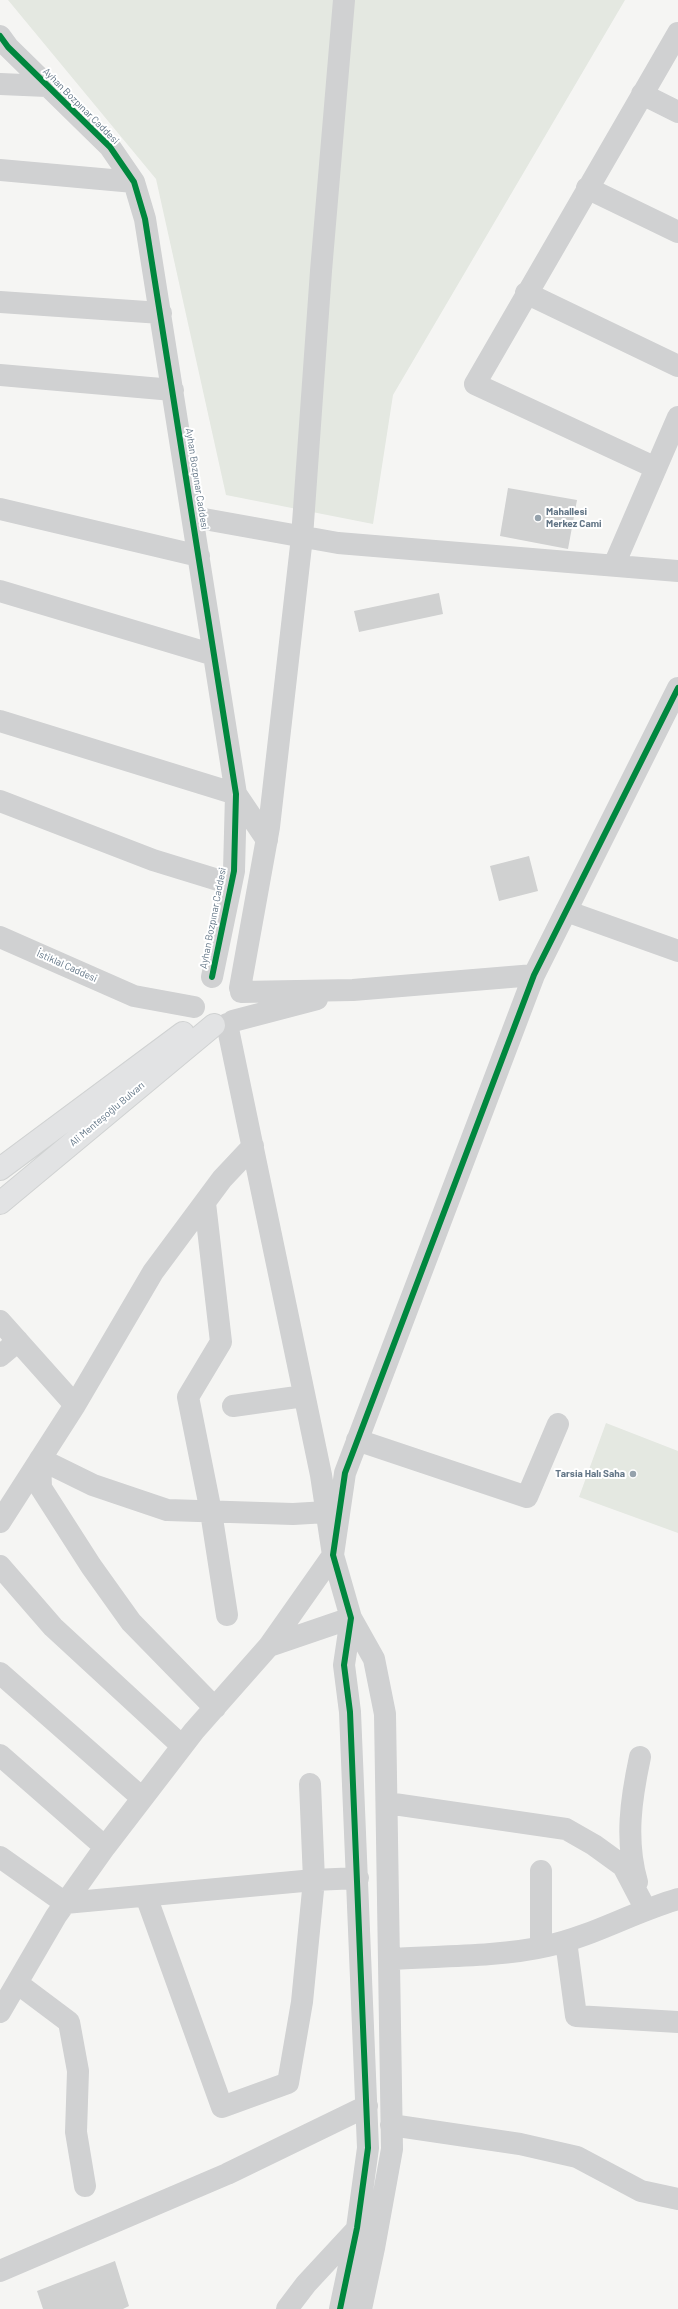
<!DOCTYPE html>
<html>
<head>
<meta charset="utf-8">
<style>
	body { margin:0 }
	canvas { display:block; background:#f5f5f3 }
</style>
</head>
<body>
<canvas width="678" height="2309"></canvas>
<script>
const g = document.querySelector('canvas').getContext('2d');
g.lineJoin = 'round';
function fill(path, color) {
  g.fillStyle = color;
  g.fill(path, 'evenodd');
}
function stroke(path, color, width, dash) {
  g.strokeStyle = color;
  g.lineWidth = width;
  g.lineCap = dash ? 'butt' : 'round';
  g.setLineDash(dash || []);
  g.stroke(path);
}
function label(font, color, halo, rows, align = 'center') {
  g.font = font + ' Barlow,sans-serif';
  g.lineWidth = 4;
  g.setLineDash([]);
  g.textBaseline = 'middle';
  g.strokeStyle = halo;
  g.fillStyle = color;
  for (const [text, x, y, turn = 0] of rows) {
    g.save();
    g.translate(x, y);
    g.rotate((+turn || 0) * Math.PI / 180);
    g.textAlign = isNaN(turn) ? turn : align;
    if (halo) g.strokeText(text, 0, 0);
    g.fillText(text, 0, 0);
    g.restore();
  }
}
fill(new Path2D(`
	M8 0H625L393 395 373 524 226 495 156 179Z
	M606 1423 678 1451V1533L579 1497Z`), '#e4e8e1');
fill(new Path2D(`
	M508 488 577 500 568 549 500 536Z
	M439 593 443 614 359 632 354 611Z
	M529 856 538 891 499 901 490 866Z
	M115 2261 129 2306 123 2309H43L37 2291Z`), '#d0d1d1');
const major = new Path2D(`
	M0 1169 183 1033
	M0 1203 214 1025`);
stroke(major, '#d0d2d2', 24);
stroke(new Path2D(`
	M0 36 8 47 110 147 134 182 145 219 236 794 234 871 212 977
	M0 84 47 86
	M642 94 678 112
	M0 170 134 182
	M587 188 678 232
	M526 293 678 366
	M0 302 161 313
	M0 375 173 390
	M656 468 475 384 678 33
	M0 509 199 556
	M193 517 338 543 678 571
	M614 565 678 417
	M0 591 214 655
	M0 721 236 794 267 840
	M0 801 153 860 231 884
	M566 911 678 951
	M0 937 134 996 194 1007
	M240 988 269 827 302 537 321 271 344 0
	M241 992 353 990 534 975
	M233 1021 317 999
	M205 1203 221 1342 188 1397 211 1512 227 1615
	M0 1321 75 1405
	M0 1356 18 1341
	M233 1406 304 1396
	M357 1440 527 1497 558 1424
	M0 1522 75 1405 153 1272 222 1179 253 1146
	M0 1566 53 1627 182 1746
	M269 1646 351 1618 374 1659 385 1714 392 2149 374 2248 361 2309
	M0 1673 142 1798
	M215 1708 131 1622 91 1566 41 1488 40 1459 93 1485 167 1510 293 1514 327 1512
	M0 1755 105 1847
	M387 1803 566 1829 594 1845 623 1866 645 1908
	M0 1857 65 1903 314 1880 358 1878
	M541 1871V1947
	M637 1882C625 1840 631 1799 640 1757
	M146 1896 222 2107 288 2083 302 2002 314 1880 310 1784
	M566 1941 576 2016 678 2022
	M389 1959C438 1956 500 1957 547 1946 593 1936 633 1912 678 1899
	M17 1983 69 2022 78 2071 76 2132 85 2186
	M0 2012 56 1916 105 1847 194 1731 269 1646 333 1555 321 1475 227 1024
	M391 2125 520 2144 577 2157 641 2191 678 2199
	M0 2271 227 2174 367 2106
	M287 2309 306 2284 357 2229
	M340 2309 357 2228 368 2148 350 1712 344 1665 351 1618 333 1555 345 1473 534 975 678 688`), '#d0d1d2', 22);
stroke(major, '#e2e3e4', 22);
stroke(new Path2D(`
	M0 36 8 47 110 147 134 182 145 219 236 794 234 871 212 977
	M340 2309 357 2228 368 2148 350 1712 344 1665 351 1618 333 1555 345 1473 534 975 678 688`), '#00873e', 6);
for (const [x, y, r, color] of [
	[538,518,4,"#95a2ac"],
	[633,1474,4,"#95a2ac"]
]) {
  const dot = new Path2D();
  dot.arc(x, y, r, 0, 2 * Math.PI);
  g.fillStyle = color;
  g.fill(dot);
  stroke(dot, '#fff', 1.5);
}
label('10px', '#627586', '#fff', [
	["Ayhan Bozpınar Caddesi",81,106,45],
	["Ayhan Bozpınar Caddesi",197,479,81],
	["Ayhan Bozpınar Caddesi",213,918,-79],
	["İstiklal Caddesi",67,966,24],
	["Ali Menteşoğlu Bulvarı",107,1114,-40]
]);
label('bold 10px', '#627586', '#fff', [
	["Mahallesi",546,512],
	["Merkez Cami",546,524],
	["Tarsia Halı Saha",625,1474,"right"]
], 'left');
</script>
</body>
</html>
